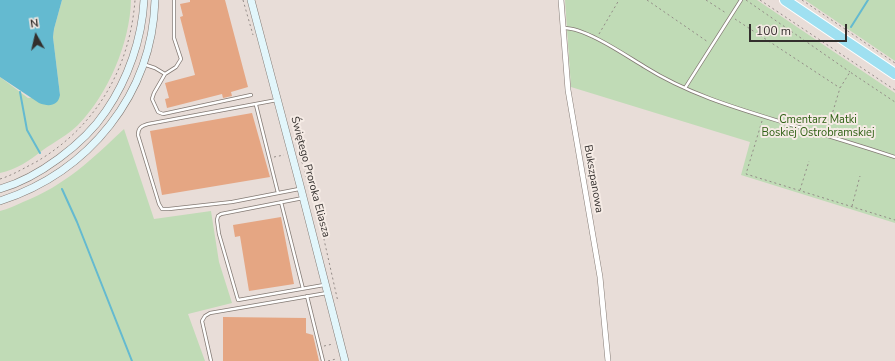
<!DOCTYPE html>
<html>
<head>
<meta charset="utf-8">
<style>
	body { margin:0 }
	#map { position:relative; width:895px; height:361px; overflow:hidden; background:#e8ddd8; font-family:"Nunito Sans",sans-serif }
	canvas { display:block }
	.north { position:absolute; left:16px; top:16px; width:40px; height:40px; -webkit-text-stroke:3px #f5ebe5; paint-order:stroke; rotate:352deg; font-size:11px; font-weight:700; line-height:16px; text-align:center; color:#332f2d }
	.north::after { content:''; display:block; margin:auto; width:14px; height:18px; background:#332f2d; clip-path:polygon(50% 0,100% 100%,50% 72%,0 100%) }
	.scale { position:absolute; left:749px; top:24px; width:98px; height:18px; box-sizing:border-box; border:2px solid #332f2d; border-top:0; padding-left:5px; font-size:12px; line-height:14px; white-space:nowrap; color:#332f2d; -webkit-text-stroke:3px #f5ebe5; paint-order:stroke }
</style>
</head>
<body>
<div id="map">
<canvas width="895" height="361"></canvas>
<div class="north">N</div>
<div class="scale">100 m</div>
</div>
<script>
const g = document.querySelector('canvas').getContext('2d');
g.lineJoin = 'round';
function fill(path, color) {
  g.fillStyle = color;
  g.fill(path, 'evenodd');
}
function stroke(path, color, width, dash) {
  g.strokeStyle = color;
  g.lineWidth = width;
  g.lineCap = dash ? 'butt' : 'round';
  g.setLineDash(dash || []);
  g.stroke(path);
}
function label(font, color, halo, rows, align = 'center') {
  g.font = font + ' "Nunito Sans",sans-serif';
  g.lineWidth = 4;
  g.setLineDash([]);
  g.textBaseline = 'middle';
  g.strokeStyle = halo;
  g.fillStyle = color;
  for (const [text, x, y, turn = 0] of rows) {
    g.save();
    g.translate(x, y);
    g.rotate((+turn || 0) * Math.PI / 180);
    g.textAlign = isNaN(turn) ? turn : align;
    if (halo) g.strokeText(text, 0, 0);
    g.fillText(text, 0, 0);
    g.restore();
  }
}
fill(new Path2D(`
	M62 0H131C130 43 108 94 78 125 68 135 54 142 43 150 30 160 16 170 0 173V77L28 98 60 95 53 37 54 29Z
	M565 0H757L895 93V223L741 175 750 142 571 87Z
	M805 0H895V61Z
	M124 129 154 219 211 211 219 262 232 303 188 314 205 361H0V211C8 209 16 205 23 202 66 185 92 159 124 129Z`), '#c0dbb6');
fill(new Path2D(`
	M0 0H62L54 29 53 37 60 95C58 106 49 107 39 103L0 77Z`), '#64bad0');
stroke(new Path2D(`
	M851 27 868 0
	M20 92 27 130 40 153
	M62 189 77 222 132 361`), '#64bad0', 2);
fill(new Path2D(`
	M190 0H225L248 87 231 92 232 96 223 98 222 94 167 108 165 99 169 98 165 83 195 75 180 17 183 16 180 4 190 2Z
	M252 113 270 177 162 195 150 131Z
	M281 217 294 284 249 291 240 236 235 237 233 225Z
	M223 317 306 318V333L313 335 319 361H223Z`), '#e5a683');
const lane = new Path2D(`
	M174 0V38L181 59 176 67 165 74 154 93 152 99 158 112 163 114 251 95
	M564 28C586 28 625 55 645 67 688 94 736 108 785 123 822 134 858 145 895 157
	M143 64 155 68 165 74
	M685 88 741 0
	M277 100 148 124C141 126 138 128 138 135L159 204 162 209H169L232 202 299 189
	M256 105 278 193
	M303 198 221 214 218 216 217 220 219 234 238 300 324 285
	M281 202 303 289
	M307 296 323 361
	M211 361 202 321 205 316 210 313 327 293`);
const street = new Path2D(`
	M561 0 568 90 600 277 608 361`);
const secondary = new Path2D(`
	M251 0 301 189 345 361
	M0 189C38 178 84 144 106 111 128 79 142 39 144 0
	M0 201C89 172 152 95 155 0`);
const highway = new Path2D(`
	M785 0 895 74`);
stroke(lane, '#837a74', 4);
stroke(street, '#837a74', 6);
stroke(secondary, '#837a74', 8);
stroke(highway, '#fff', 12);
stroke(new Path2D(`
	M243 0 253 35
	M647 0 708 42
	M706 0 726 13
	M746 0 850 72
	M760 0 895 90
	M802 0 895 63
	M735 19 840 88
	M599 34 619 0
	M762 121 746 174 895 220
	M827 131 840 88 850 72 895 102
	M299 152 323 235 338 302
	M274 157 284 155
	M0 179C13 175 24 168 36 162 96 127 130 68 135 0
	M800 190 809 161
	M852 206 860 176
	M324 346 333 344
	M328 361 336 359`), '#938b87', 1, [2, 3]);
stroke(lane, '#fff', 2.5);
stroke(street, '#fff', 5);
stroke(secondary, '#e2f6fb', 7);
stroke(highway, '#9fe0f1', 10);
label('11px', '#306115', '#f5ebe5', [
	["Cmentarz Matki",818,120],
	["Boskiej Ostrobramskiej",818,133]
]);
label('11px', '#332f2d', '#f5ebe5', [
	["Świętego Proroka Eliasza",310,177,75],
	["Bukszpanowa",593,179,80]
]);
</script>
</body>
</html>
